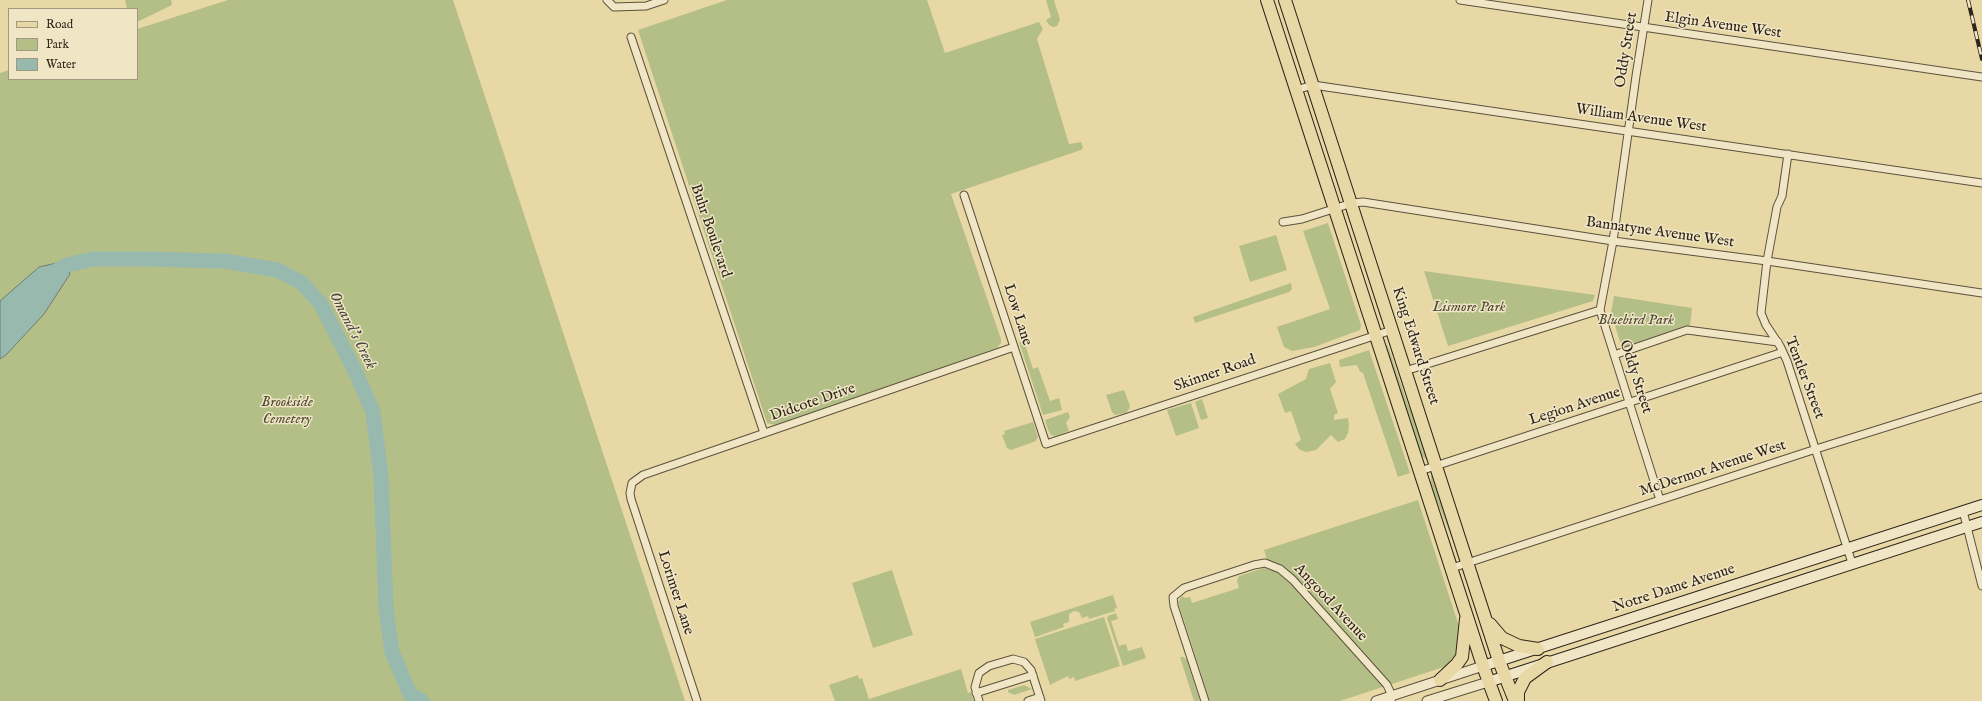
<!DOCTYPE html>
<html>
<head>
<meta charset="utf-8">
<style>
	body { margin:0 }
	#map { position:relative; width:1982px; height:701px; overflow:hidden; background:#e8d8a6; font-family:"IM FELL English",serif }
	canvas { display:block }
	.legend { position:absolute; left:8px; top:8px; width:130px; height:72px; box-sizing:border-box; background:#f0e6c5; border:1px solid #a29881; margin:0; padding:5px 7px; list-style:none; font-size:12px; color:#2e241a }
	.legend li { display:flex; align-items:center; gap:8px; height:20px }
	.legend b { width:20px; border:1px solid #a29881 }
</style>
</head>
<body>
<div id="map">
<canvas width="1982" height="701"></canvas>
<ul class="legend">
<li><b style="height:5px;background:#e8d8a6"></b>Road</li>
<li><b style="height:11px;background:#b4bf88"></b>Park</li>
<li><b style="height:11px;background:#98b9ae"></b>Water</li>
</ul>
</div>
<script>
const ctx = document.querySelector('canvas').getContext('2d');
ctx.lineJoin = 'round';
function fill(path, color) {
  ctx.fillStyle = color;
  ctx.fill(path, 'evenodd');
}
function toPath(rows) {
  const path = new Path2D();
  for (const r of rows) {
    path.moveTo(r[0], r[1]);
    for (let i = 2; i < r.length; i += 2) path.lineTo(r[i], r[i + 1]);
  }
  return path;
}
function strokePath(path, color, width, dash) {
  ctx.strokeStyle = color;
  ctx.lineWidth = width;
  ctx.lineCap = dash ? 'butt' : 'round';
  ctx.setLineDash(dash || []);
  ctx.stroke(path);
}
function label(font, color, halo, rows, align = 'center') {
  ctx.font = font + ' "IM FELL English",serif';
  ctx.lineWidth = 3;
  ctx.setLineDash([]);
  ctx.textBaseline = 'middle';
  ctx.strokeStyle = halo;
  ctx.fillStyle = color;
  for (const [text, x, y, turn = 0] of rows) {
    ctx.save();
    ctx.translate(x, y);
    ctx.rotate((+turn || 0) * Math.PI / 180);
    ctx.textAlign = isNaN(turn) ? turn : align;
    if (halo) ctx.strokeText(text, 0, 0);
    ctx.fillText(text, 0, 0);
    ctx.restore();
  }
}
const green = toPath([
	[125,0,171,0,172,5,137,22,137,9,127,9],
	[228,0,453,0,685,701,0,701,0,73,9,70,9,79,137,79,137,29],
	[727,0,927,0,945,53,1039,22,1043,29,1037,39,1069,144,1081,142,1083,148,1081,150,951,194,1001,339,1001,343,997,348,786,423,775,425,767,423,638,30],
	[1046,0,1054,0,1060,20,1057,26,1053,27,1049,25,1046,20,1051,17],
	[1328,223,1361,325,1360,330,1314,347,1292,351,1284,347,1277,327,1330,309,1303,231],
	[1276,235,1287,270,1250,282,1239,246],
	[1424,271,1595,295,1593,301,1448,346],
	[1291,283,1292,289,1289,292,1195,323,1193,317],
	[1614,296,1692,308,1690,326,1622,348,1611,313],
	[1024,341,1033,369,1038,367,1050,401,1059,398,1062,410,1043,415,1019,342],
	[1385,345,1387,345,1389,349,1407,402,1421,434,1430,463,1420,454],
	[1369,350,1410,473,1398,477,1363,373,1360,372,1357,365,1340,367,1339,360],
	[1330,363,1336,382,1330,389,1338,413,1334,415,1334,420,1348,418,1349,425,1348,433,1345,439,1338,442,1331,435,1316,450,1306,452,1300,450,1295,444,1301,440,1291,411,1285,413,1278,394,1306,379,1309,369],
	[1124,390,1130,406,1129,409,1126,413,1115,415,1112,412,1106,395],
	[1202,399,1208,418,1201,420,1195,402],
	[1191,403,1199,428,1176,436,1167,410],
	[1068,412,1070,417,1066,423,1069,431,1056,436,1051,435,1048,430,1045,420],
	[1033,422,1038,437,1036,441,1011,450,1007,448,1002,435,1005,434,1004,431],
	[1433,474,1459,556,1431,486,1431,476],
	[1418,500,1467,651,1462,661,1340,701,1210,701,1178,602,1182,596,1185,598,1190,597,1192,603,1239,588,1237,581,1239,576,1264,568,1270,570,1264,550],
	[892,570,913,635,873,648,852,583],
	[1113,595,1117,608,1114,609,1115,611,1089,619,1088,616,1082,618,1079,612,1074,611,1069,614,1069,622,1063,624,1064,627,1035,637,1030,622],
	[1116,613,1118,619,1111,621,1119,646,1126,644,1128,651,1142,647,1146,658,1123,666,1107,618,1108,616],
	[1104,617,1120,666,1075,681,1074,677,1069,679,1068,676,1050,685,1035,639],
	[1180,657,1183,657,1187,660,1200,701,1194,701],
	[961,669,968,693,971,692,974,701,835,701,829,685,858,675,859,679,862,678,869,699],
	[1024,685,1032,689,1014,695,1008,692,1008,690]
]);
const water = toPath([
	[61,262,67,265,70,274,44,314,6,355,0,359,0,301,39,267,61,262]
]);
const river = toPath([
	[51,276,54,272,67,265,93,259,145,259,225,261,277,270,302,283,321,304,356,373,373,412,381,476,386,607,392,652,410,694,422,701]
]);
const minor = toPath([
	[607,0,614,7,646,6,664,0],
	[1460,0,1982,77],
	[1648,0,1636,76,1613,241,1600,310,1660,500],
	[631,37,764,433],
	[1296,90,1313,85,1982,183],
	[1788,154,1782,196,1777,207,1767,261,1761,313,1766,325,1780,346,1787,361,1852,563],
	[964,195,1046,444,1392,330],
	[1283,222,1302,219,1352,203,1363,202,1613,241,1767,261,1982,293],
	[1614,355,1687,330,1778,342],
	[1405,371,1600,310],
	[1420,471,1783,352],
	[1963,511,1982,586],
	[1452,568,1816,449,1982,397],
	[976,693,1033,675],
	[697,701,631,499,630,493,632,483,643,475,1014,347],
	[979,701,975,687,979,673,989,666,1013,659,1024,662,1031,670,1041,701],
	[1028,701,1040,697],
	[1205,701,1174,606,1173,597,1184,588,1254,565,1265,563,1280,569,1293,580,1387,685,1392,696,1391,701]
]);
const tertiary = toPath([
	[1376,701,1483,666],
	[1427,701,1488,682]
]);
const secondary = toPath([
	[1483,666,1982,505],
	[1488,682,1982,522]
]);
const primary = toPath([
	[1267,0,1483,666,1496,701],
	[1285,0,1499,661,1515,701],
	[1490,624,1502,638,1519,646,1538,649],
	[1440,680,1457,664,1462,657,1466,619],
	[1518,701,1518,692,1525,678,1547,662]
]);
const rail = toPath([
	[1968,0,1982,59]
]);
const streetNames = [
	["Elgin Avenue West",1723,26,8],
	["Oddy Street",1627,50,-81],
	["William Avenue West",1641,119,8],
	["Buhr Boulevard",710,231,71],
	["Bannatyne Avenue West",1660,233,8],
	["Low Lane",1017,315,72],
	["King Edward Street",1415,346,72],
	["Skinner Road",1215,374,-19],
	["Oddy Street",1635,377,72],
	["Tentler Street",1804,378,69],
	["Didcote Drive",813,403,-19],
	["Legion Avenue",1575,407,-18],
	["McDermot Avenue West",1713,469,-18],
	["Notre Dame Avenue",1674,589,-18],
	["Lorimer Lane",675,593,72],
	["Angood Avenue",1330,603,47]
];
const parkNames = [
	["Lismore Park",1469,308],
	["Bluebird Park",1636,321],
	["Brookside",287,403],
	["Cemetery",287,420]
];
const waterNames = [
	["Omand's Creek",352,331,63]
];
fill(green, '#b4bf88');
fill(water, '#98b9ae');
strokePath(water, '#6e7d73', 1);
strokePath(river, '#98b9ae', 15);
strokePath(minor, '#5c513d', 9);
strokePath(tertiary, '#5c513d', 11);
strokePath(secondary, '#2e241a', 12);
strokePath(primary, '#2e241a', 14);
strokePath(minor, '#f0e6c5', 7);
strokePath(tertiary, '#f0e6c5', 9);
strokePath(secondary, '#f0e6c5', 10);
strokePath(primary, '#e8d8a6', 12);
strokePath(rail, '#2e241a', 4);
strokePath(rail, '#f0e6c5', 2.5, [8]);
label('15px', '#2e241a', '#f0e6c5', streetNames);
label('italic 15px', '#504b36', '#f0e6c5', parkNames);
label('italic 16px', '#48493f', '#f0e6c5', waterNames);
</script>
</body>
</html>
